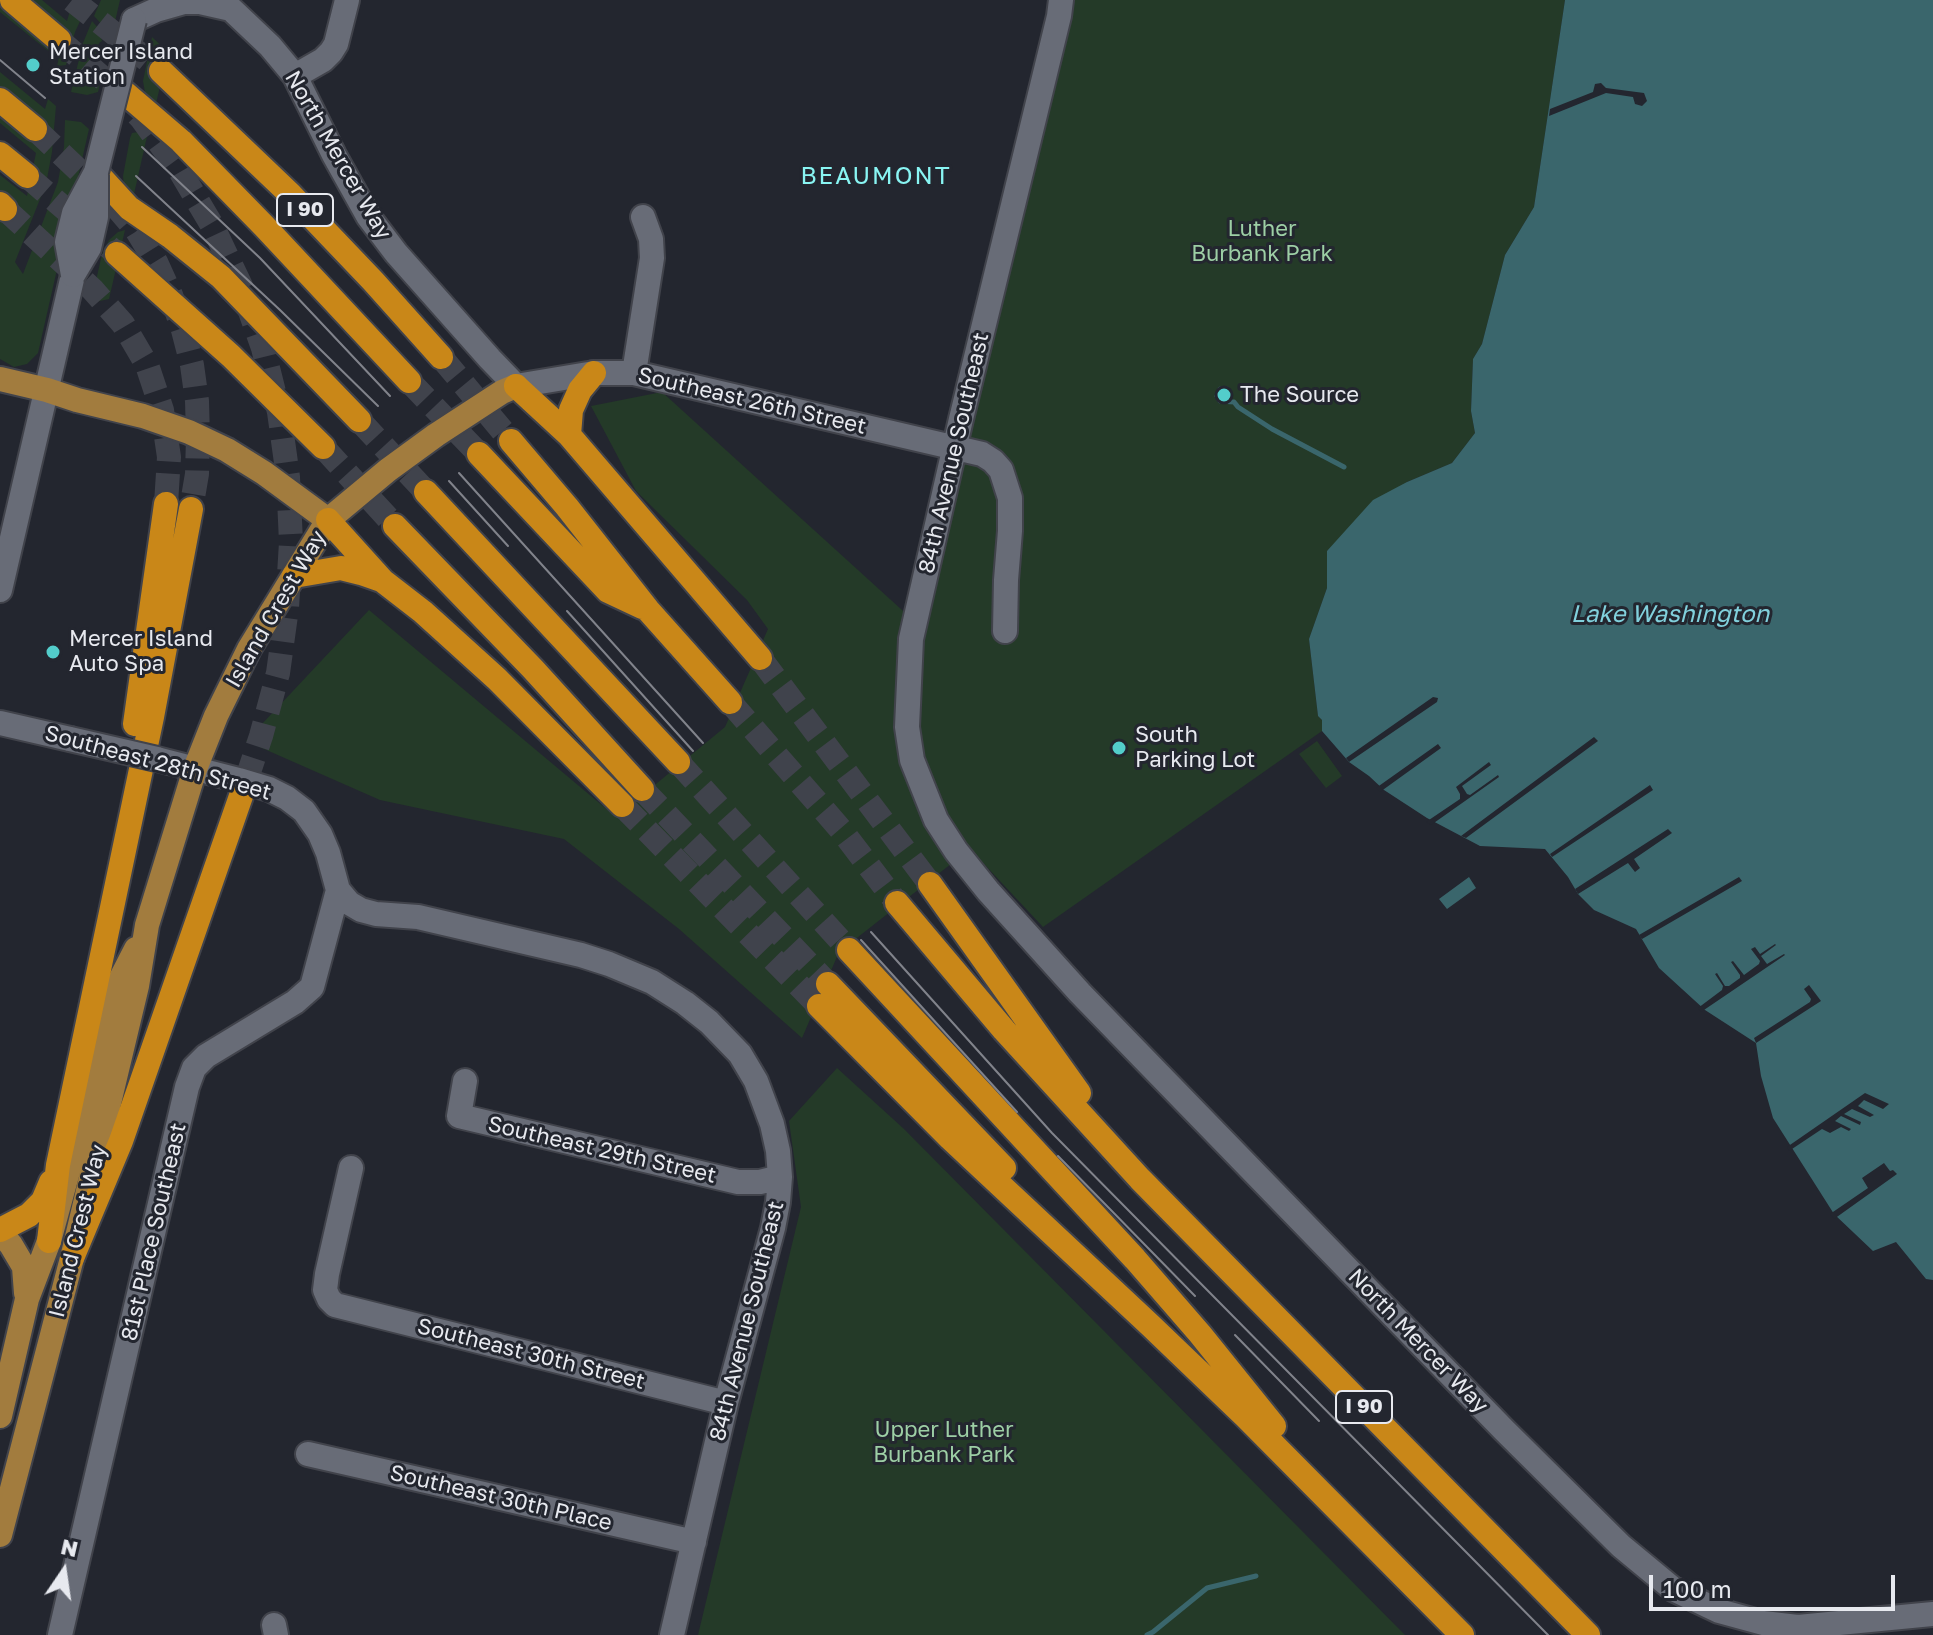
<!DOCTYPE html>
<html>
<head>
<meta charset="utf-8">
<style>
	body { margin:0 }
	#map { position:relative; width:1933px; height:1635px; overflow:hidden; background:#23262f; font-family:"Golos Text",sans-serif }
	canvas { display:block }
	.north { position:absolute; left:24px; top:1531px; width:80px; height:80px; -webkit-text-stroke:6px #23262f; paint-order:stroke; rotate:13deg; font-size:22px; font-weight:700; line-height:32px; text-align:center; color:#e7e9ef }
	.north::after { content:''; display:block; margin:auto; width:28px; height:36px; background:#e7e9ef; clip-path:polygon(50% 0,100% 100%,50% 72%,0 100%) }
	.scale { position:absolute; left:1649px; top:1575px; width:246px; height:36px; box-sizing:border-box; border:4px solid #e7e9ef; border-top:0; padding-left:10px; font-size:24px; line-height:28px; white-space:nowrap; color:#e7e9ef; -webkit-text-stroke:6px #23262f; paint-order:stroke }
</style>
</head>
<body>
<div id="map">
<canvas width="1933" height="1635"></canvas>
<div class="north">N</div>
<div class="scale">100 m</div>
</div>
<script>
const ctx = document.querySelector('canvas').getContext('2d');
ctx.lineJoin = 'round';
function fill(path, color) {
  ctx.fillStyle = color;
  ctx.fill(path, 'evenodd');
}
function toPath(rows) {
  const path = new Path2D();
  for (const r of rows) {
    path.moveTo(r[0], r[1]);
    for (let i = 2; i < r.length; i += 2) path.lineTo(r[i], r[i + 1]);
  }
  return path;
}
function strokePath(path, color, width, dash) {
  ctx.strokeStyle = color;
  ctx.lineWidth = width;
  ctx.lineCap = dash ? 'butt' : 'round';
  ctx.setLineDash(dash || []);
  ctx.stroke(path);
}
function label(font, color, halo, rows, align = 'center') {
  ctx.font = font + ' "Golos Text",sans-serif';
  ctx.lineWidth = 6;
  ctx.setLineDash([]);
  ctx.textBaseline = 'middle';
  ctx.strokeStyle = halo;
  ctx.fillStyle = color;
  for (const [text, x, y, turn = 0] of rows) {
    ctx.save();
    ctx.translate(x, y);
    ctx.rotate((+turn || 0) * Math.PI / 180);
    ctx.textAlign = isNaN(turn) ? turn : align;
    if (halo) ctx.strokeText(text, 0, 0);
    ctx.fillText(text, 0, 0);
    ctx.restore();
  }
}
const green = toPath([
	[26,0,42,0,67,21,73,0,90,0,75,32,66,65,57,66,59,57,57,58,0,12,0,4,59,55,65,34],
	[101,0,120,0,111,39,107,41,104,27,94,16],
	[1074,0,1565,0,1534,207,1505,255,1482,344,1473,359,1471,411,1475,433,1452,463,1407,482,1327,551,1327,588,1309,639,1318,716,1322,720,1322,731,1043,927,970,849,839,952,802,1038,679,929,564,839,380,800,246,741,369,610,616,817,725,727,768,629,747,600,636,491,591,406,662,392,924,630],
	[92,21,99,29,102,41,99,43,95,62,103,70,98,92,87,95,71,92,83,43],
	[152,37,168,52,155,108,146,98,143,81],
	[0,72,45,109,48,99,56,106,52,152,46,184,15,262,23,274,58,182,64,147,65,120,81,122,89,129,38,353,27,364,14,367,0,359,0,215,15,207,0,192,0,175,27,196,36,153,0,123,0,111,38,142,43,122,0,86],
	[144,131,148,132,132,203,124,187,123,176,130,138,132,133],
	[125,230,109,299,91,303,102,254,109,240,118,232],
	[1317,741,1342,776,1326,788,1299,754],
	[837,1068,904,1129,1405,1635,698,1635,801,1207,789,1121]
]);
const water = toPath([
	[1565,0,1933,0,1933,1280,1926,1279,1896,1242,1873,1251,1834,1214,1773,1118,1761,1076,1756,1043,1705,1010,1659,968,1636,929,1594,910,1578,894,1568,877,1545,849,1480,846,1427,818,1384,790,1369,776,1349,762,1322,731,1322,720,1318,716,1309,639,1327,588,1327,551,1373,500,1407,482,1452,463,1475,433,1471,411,1473,359,1482,344,1505,255,1534,207],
	[1469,877,1476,888,1447,909,1439,899]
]);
const pier = toPath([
	[1601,83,1606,88,1644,93,1647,101,1642,106,1635,104,1633,97,1606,93,1549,116,1550,109,1593,92,1595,84],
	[1433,697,1438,698,1437,702,1349,762,1346,758],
	[1594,737,1598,741,1466,838,1461,836],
	[1438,744,1441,748,1380,792,1376,788],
	[1489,762,1491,765,1462,786,1467,794,1470,795,1498,775,1499,777,1431,825,1426,822,1460,799,1460,794,1456,787],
	[1650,785,1653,790,1552,857,1550,854],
	[1668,829,1672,833,1634,859,1640,868,1635,872,1628,863,1578,894,1575,889],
	[1739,877,1742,881,1642,939,1639,935],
	[1775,944,1776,945,1761,956,1767,964,1784,954,1785,955,1701,1012,1698,1008,1722,990,1723,986,1715,974,1717,973,1725,986,1729,986,1740,978,1740,975,1731,962,1733,961,1744,975,1759,964,1760,961,1751,949,1755,947,1760,954],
	[1809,985,1821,1001,1756,1043,1754,1038,1810,1002,1811,999,1804,989],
	[1865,1093,1889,1104,1883,1109,1864,1100,1858,1106,1874,1115,1870,1117,1852,1109,1844,1114,1861,1122,1860,1125,1841,1116,1835,1121,1851,1129,1849,1131,1841,1127,1830,1133,1822,1129,1789,1151,1787,1147],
	[1884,1163,1890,1171,1893,1170,1897,1174,1834,1219,1830,1214,1868,1188,1862,1178]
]);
const stream = toPath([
	[1224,395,1228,396,1225,392,1220,393,1221,398,1227,400,1229,398,1229,392,1227,389,1220,389,1217,396,1220,401,1234,402,1238,407,1272,429,1344,467],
	[1147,1635,1153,1632,1207,1588,1256,1576]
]);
const highwayTunnel = toPath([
	[72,0,161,71],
	[59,40,105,80,141,118,180,171,213,227,241,286,263,348,279,412,288,477,291,542,287,608,278,673,261,736,241,796],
	[35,129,113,203,137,231,156,262,171,295,183,330,192,365,197,401,198,437,197,474,191,509],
	[27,176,117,254],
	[5,209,92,289,123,324,147,365,162,410,169,457,166,504],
	[441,357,511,441],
	[409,381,479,454],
	[359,420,426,492],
	[323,447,395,526],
	[760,658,930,884],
	[730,702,842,831,897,903],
	[678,762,849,950],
	[642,789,828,984],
	[622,805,819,1006]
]);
const minor = toPath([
	[218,0,231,9,270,46,295,76,334,155,368,216,396,253,490,359,516,386,594,373,634,373,982,454,993,461,1001,470,1010,498,1010,531,1006,580,1005,631],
	[1061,0,1059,16,961,419,911,639,907,727,912,760,936,820,956,851,988,891,1080,993,1504,1430,1621,1546,1673,1589,1719,1611,1763,1623,1798,1627,1933,1614],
	[134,20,156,10,184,2,200,2,231,9],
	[295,76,323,60,331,52,336,44,347,0],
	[634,373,652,258,651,239,643,217],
	[0,590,73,275],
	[0,723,70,739],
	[157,759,239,780,269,789,287,798,304,811,320,834,328,853,338,890,349,903,361,910,376,914,418,917,581,955,609,964,652,982,685,1003,709,1022,740,1054,756,1081,772,1124,778,1151,780,1177,778,1202,773,1228,726,1403,672,1635],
	[465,1081,459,1116,738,1182,760,1182,780,1177],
	[351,1168,327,1274,325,1290,329,1299,335,1305,726,1403],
	[308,1454,694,1542],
	[274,1625,276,1635],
	[60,1635,187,1087,194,1068,206,1056,295,1002,312,987,338,890]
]);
const major = toPath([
	[0,379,47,390,77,400,143,416,189,432,227,450,264,473,328,520],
	[0,1232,11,1245,24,1267,26,1293],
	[0,1416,27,1299,49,1241,120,980,136,949],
	[0,1535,72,1258,137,986,147,925,195,769,216,716,249,649,328,520,388,470,436,435,502,392,516,386]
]);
const highway = toPath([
	[12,0,59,40],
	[161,71,291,195,373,281,441,357],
	[118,87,181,141,264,226,409,381],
	[0,100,35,129],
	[0,154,27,176],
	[96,172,129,208,170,236,221,277,359,420],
	[0,204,5,209],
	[117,254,231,356,323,447],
	[516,386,569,435,760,658],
	[569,435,571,410,580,390,594,373],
	[511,441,567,507,648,610,730,702],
	[479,454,608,591,642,607],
	[426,492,678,762],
	[328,520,383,581,423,612,497,679,622,805],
	[395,526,533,669,642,789],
	[294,576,341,568,361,573,381,580],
	[135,724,166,504],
	[930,884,1079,1093],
	[897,903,1004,1030,1140,1179,1588,1635],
	[849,950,1135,1259,1200,1334,1274,1426],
	[828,984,1004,1168],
	[819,1006,950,1138,1150,1325,1245,1416,1462,1635],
	[0,1230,29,1215,43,1201,51,1182],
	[49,1241,58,1165,152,717,191,509],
	[72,1258,121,1141,241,796]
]);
const tram = toPath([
	[0,60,45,98],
	[142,147,260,258,390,396],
	[136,176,280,310,378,406],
	[459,473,703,743],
	[449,481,508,546],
	[567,611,693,751],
	[871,932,1052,1133,1548,1635],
	[861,940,1017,1112],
	[1058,1156,1195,1296],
	[1235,1335,1319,1421]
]);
const minorBridge = toPath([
	[73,275,67,242,74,213,96,172,134,20],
	[73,275,89,248,96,217,96,175],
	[70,739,157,759]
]);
const markers = [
	[33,65,8,"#53cdcb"],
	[1224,395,8,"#53cdcb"],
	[53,652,8,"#53cdcb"],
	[1119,748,8,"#53cdcb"]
];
const shields = [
	[305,210,56],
	[1364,1407,56]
];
const shieldNames = [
	["I 90",305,210],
	["I 90",1364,1407]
];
const poiNames = [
	["Mercer Island",49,52],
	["Station",49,77],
	["The Source",1240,395],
	["Mercer Island",69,639],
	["Auto Spa",69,664],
	["South",1135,735],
	["Parking Lot",1135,760]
];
const streetNames = [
	["North Mercer Way",338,155,60],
	["Southeast 26th Street",752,401,13],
	["84th Avenue Southeast",954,453,-77],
	["Island Crest Way",276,609,-60],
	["Southeast 28th Street",158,763,15],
	["Southeast 29th Street",602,1150,13],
	["Island Crest Way",78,1231,-76],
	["81st Place Southeast",154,1232,-77],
	["84th Avenue Southeast",747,1321,-76],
	["North Mercer Way",1418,1341,46],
	["Southeast 30th Street",531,1354,14],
	["Southeast 30th Place",501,1498,13]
];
const parkNames = [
	["Luther",1262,229],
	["Burbank Park",1262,254],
	["Upper Luther",944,1430],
	["Burbank Park",944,1455]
];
const neighbourhoodNames = [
	["BEAUMONT",876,176]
];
const waterNames = [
	["Lake Washington",1670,614]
];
fill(green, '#243a28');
fill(water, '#3a666c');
fill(pier, '#23262f');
strokePath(stream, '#3a666c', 5);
strokePath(highwayTunnel, '#40434c', 24, [24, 12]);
strokePath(minor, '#41434b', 28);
strokePath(major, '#41434b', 28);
strokePath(highway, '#41434b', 28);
strokePath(minor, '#686c77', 24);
strokePath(major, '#a27c3e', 24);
strokePath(highway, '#c98718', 24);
strokePath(tram, '#81838b', 2);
strokePath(minorBridge, '#41434b', 28, []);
strokePath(minorBridge, '#686c77', 24);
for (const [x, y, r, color] of markers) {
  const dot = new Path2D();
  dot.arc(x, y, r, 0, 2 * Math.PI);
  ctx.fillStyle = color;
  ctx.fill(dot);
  strokePath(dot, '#23262f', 3);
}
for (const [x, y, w] of shields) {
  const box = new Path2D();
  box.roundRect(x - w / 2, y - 16, w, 32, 6);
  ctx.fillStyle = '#23262f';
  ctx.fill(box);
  strokePath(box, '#e7e9ef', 2);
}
label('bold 20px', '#e7e9ef', null, shieldNames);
label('22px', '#e7e9ef', '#23262f', poiNames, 'left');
label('22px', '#e7e9ef', '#23262f', streetNames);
label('22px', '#9dcfa5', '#23262f', parkNames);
ctx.letterSpacing = '2px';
label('24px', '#89f5f3', '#23262f', neighbourhoodNames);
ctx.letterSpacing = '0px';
label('italic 24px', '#81d0dc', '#23262f', waterNames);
</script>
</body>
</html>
